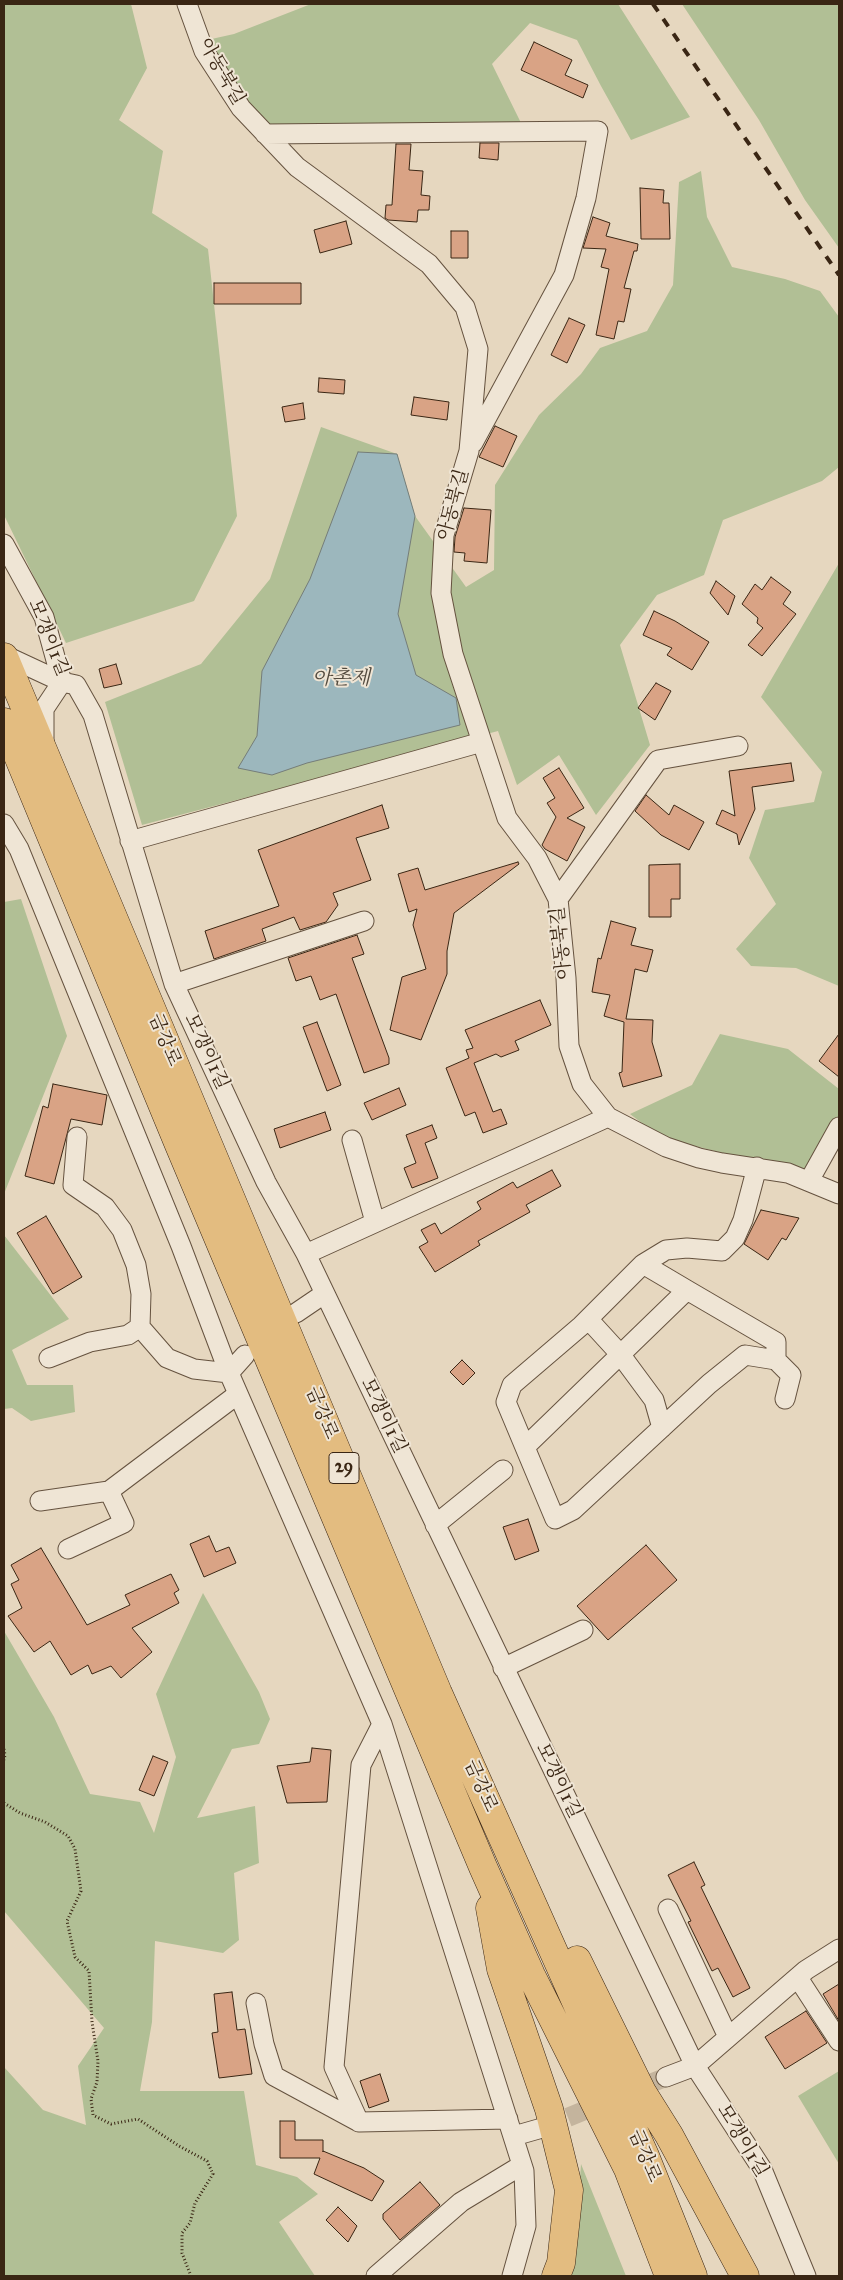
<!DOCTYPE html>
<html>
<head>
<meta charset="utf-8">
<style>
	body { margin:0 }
	#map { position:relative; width:843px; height:2280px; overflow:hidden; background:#e6d7bf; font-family:"IM FELL Great Primer",serif }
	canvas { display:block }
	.frame { position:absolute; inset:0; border:5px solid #3a2614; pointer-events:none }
</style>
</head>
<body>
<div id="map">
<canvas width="843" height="2280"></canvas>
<div class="frame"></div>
</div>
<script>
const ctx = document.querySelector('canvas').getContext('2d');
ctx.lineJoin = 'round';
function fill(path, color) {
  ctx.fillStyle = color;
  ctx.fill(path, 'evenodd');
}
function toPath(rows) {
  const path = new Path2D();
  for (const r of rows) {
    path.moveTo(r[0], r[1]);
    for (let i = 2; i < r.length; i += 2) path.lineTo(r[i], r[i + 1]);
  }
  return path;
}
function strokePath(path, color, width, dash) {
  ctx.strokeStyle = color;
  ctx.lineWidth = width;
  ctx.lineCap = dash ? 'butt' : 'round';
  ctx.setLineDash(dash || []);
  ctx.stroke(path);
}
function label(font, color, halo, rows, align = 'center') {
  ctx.font = font + ' "IM FELL Great Primer","Noto Serif KR",serif';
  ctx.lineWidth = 4;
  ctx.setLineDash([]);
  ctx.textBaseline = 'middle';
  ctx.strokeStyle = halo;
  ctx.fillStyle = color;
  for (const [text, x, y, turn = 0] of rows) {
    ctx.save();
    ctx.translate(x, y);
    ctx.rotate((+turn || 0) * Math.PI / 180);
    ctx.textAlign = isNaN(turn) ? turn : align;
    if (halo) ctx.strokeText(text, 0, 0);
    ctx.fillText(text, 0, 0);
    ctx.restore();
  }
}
const green = toPath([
	[4,4,131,4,147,68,119,120,163,151,152,213,208,249,237,516,194,601,66,643,4,515],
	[311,4,618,4,690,117,631,140,601,86,577,40,530,23,492,64,522,125,255,124,207,40,234,34],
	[682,4,839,4,839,248,805,200,759,120],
	[701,171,707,217,732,267,785,279,820,291,839,317,839,467,822,481,723,520,704,575,657,595,620,645,650,745,596,815,559,755,517,785,498,731,142,825,105,702,201,664,270,579,321,427,397,454,415,516,466,587,494,570,495,485,539,415,581,374,600,348,647,331,673,285,679,182],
	[839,563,839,986,796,968,751,966,736,949,776,904,749,858,765,810,814,802,822,772,761,697],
	[21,899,67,1036,4,1194,4,902],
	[720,1034,788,1049,839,1089,839,1148,821,1172,738,1157,660,1137,630,1114,692,1085],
	[4,1235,69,1319,12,1350,27,1385,73,1385,75,1412,31,1421,12,1408,4,1409],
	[203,1593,259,1692,270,1719,259,1744,232,1749,197,1818,255,1806,259,1863,234,1873,239,1940,223,1953,155,1941,152,2022,140,2091,244,2091,256,2165,297,2177,318,2194,279,2222,315,2276,4,2276,4,2067,43,2110,86,2125,78,2066,104,2028,4,1911,4,1631,54,1717,90,1794,140,1802,154,1833,176,1757,156,1694],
	[839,2071,839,2164,798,2096],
	[581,2164,626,2276,564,2276,577,2222]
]);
const water = toPath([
	[358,452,397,454,415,516,398,614,416,675,456,698,460,725,307,763,272,775,238,768,257,736,262,671,310,579,358,452]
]);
const building = toPath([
	[534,42,572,60,565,75,588,85,583,98,521,70,534,42],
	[480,143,499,143,498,160,479,158,480,143],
	[396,144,411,144,409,170,423,171,421,195,430,196,429,210,418,210,417,222,388,220,385,218,386,205,392,205,396,144],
	[640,188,664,190,663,203,669,203,670,239,641,239,640,188],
	[593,217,610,223,606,236,638,244,637,251,634,251,624,288,631,289,624,322,618,321,614,339,596,335,609,269,601,267,606,249,583,248,593,217],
	[346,221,352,244,320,253,314,230,346,221],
	[451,231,468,231,468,258,451,258,451,231],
	[214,283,301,283,301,304,214,304,214,283],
	[569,318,585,325,567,363,551,355,569,318],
	[319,378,345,380,344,394,318,392,319,378],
	[414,397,449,402,447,420,411,415,414,397],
	[303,403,305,419,285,422,282,407,303,403],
	[495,426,517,436,503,467,479,457,495,426],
	[464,508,491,510,487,563,464,561,465,553,454,552,455,537,464,508],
	[771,577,791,592,783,604,796,614,762,656,748,645,763,628,757,623,758,618,742,604,755,584,762,590,771,577],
	[716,581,735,596,728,615,710,593,716,581],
	[654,611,675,621,709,642,692,670,667,655,672,648,643,635,654,611],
	[116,664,122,684,104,688,99,669,116,664],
	[656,683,671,691,655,720,638,708,656,683],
	[791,763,794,781,752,787,755,809,739,845,737,834,716,824,722,810,735,816,729,771,791,763],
	[559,768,584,808,567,818,585,827,567,861,545,849,542,845,556,817,547,803,555,798,543,778,559,768],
	[646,795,669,815,674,805,704,822,689,850,661,835,635,811,646,795],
	[382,805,389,828,356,838,371,880,333,893,338,905,326,922,300,930,294,917,262,929,266,941,214,959,205,931,279,906,258,850,382,805],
	[518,862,519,864,454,913,447,951,447,974,421,1040,390,1030,402,977,426,969,413,925,417,909,409,912,398,874,418,868,425,890,518,862],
	[680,864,680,899,671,899,671,917,649,917,649,865,680,864],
	[611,921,636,928,631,945,653,950,647,972,635,969,626,1019,653,1020,652,1042,662,1076,623,1087,619,1073,622,1072,624,1022,604,1016,610,995,592,992,598,958,601,959,611,921],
	[357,935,364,954,352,958,389,1058,389,1064,364,1073,336,994,320,1000,311,976,296,981,288,958,357,935],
	[540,1000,551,1025,515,1041,519,1050,501,1057,496,1054,474,1063,493,1112,501,1109,507,1124,483,1133,475,1112,465,1116,446,1068,469,1058,466,1050,473,1048,465,1030,540,1000],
	[317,1022,341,1085,327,1091,303,1027,317,1022],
	[839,1034,839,1077,819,1061,839,1034],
	[53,1084,107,1095,102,1125,71,1119,54,1184,25,1176,43,1106,48,1108,53,1084],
	[399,1088,406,1105,372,1120,364,1103,399,1088],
	[325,1112,331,1130,280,1148,274,1129,325,1112],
	[432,1125,437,1138,425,1143,438,1178,412,1188,404,1168,416,1163,406,1135,432,1125],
	[552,1170,561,1186,526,1205,530,1212,478,1241,480,1245,435,1272,419,1247,428,1242,421,1230,435,1223,441,1234,481,1209,477,1202,513,1182,517,1188,552,1170],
	[761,1210,799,1218,786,1240,782,1238,768,1260,744,1244,761,1210],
	[46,1216,82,1277,53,1294,17,1233,46,1216],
	[462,1360,475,1373,463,1385,450,1372,462,1360],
	[528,1519,539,1551,515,1560,503,1527,528,1519],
	[209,1536,216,1552,229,1547,236,1563,204,1577,190,1544,209,1536],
	[646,1545,677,1580,608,1640,577,1606,646,1545],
	[41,1548,87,1625,130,1605,125,1595,171,1574,179,1590,174,1593,179,1603,132,1628,152,1652,121,1678,111,1666,92,1674,88,1665,71,1675,50,1641,34,1652,8,1616,22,1608,11,1584,19,1580,11,1565,41,1548],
	[312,1748,331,1750,327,1802,287,1803,277,1766,310,1762,312,1748],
	[153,1756,168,1762,154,1796,139,1790,153,1756],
	[694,1862,705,1885,701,1887,750,1988,733,1997,718,1968,712,1971,688,1922,691,1921,668,1875,694,1862],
	[839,1984,839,2021,823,1994,839,1984],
	[232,1992,237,2030,245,2029,252,2074,219,2078,212,2033,218,2032,214,1994,232,1992],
	[806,2011,827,2043,785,2069,765,2037,806,2011],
	[380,2074,389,2101,369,2108,360,2081,380,2074],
	[280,2121,295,2121,295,2140,323,2140,323,2152,323,2151,364,2168,384,2181,372,2201,314,2174,320,2158,280,2158,280,2121],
	[420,2182,440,2205,400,2240,383,2219,383,2214,420,2182],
	[338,2207,357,2226,348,2242,326,2220,338,2207]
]);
const minorTunnel = toPath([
	[542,2128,666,2077]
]);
const path = toPath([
	[4,1749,5,1755,4,1760],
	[4,1803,20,1813,45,1822,68,1836,75,1849,81,1891,67,1921,75,1957,89,1971,92,2022,98,2061,97,2082,91,2099,93,2115,111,2124,138,2119,179,2146,207,2161,213,2174,195,2203,190,2223,182,2233,182,2253,191,2276]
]);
const minor = toPath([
	[187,4,204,51,241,108,297,167,429,264,465,307,478,349,469,451,444,535,441,593,453,654,507,818,537,858,558,899,566,978,569,1046,582,1084,608,1117,666,1147,699,1158,722,1163,788,1173,839,1194],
	[265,134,598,131,586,198,564,275,473,443],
	[4,544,44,617,62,682],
	[4,655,62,682,76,685,93,715,174,984,266,1182,306,1254,695,2066,762,2169,806,2276],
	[44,743,44,709,62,682],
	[4,824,19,849,181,1246,229,1373,382,1724,524,2171,526,2226,512,2276],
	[130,841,482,742],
	[558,899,658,760,738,746],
	[174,984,364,921],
	[77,1137,73,1185,105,1207,122,1230,136,1265,141,1294,140,1327,167,1358,194,1369,229,1373,245,1355],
	[352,1140,375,1222],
	[809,1181,839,1127],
	[306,1254,608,1117],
	[643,1264,666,1250,687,1248,722,1251,735,1238,743,1220,757,1167],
	[687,1290,643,1264,581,1326,512,1385,506,1402,555,1519,573,1510,709,1384,745,1355,776,1360,791,1375,785,1399],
	[296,1313,324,1294],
	[588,1319,620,1354,654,1400,662,1428],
	[49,1358,90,1342,128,1335,140,1327],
	[525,1447,687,1290,776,1342,776,1360],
	[40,1501,109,1491,238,1394],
	[435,1525,503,1470],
	[68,1549,124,1523,109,1491],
	[503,1668,583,1630],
	[382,1724,361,1765,334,2067,359,2122,508,2119],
	[668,1909,728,2037],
	[798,1978,839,2041],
	[256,2003,264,2044,274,2076,359,2122],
	[666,2077,695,2066,806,1970,839,1949],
	[514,2136,542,2128],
	[376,2276,461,2202,522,2165]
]);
const highway = toPath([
	[4,657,438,1693,645,2156,693,2276],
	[4,722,179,1145,483,1867,531,1975,628,2169,669,2276],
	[490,1908,501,1969,549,2109,569,2190,561,2263,556,2276],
	[577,1960,642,2092,669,2135,745,2276]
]);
const rail = toPath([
	[653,4,839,275]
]);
const shields = [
	[344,1468,30]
];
const shieldNames = [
	["29",344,1468]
];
const streetNames = [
	["아동북길",221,72,60],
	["아동북길",454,505,-75],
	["모갱이1길",48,638,68],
	["아동북길",562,943,-96],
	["금강로",164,1040,67],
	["모갱이1길",206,1052,65],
	["금강로",321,1413,67],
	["모갱이1길",383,1416,64],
	["모갱이1길",558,1781,64],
	["금강로",480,1786,66],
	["모갱이1길",742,2141,59],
	["금강로",644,2156,67]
];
const waterNames = [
	["아촌제",341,679]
];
fill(green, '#b1bf95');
fill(water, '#9cb7bd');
strokePath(water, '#757d79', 1);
fill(building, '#d9a385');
strokePath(building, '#3a2614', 1);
strokePath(minorTunnel, '#c4b49d', 19, [19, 9]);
strokePath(minor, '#65523f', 21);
strokePath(highway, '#3a2614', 29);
strokePath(path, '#3a2614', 3, [1, 2.5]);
strokePath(minor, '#efe5d5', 19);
strokePath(highway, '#e3bc80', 28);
strokePath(rail, '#3a2614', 4, [9, 9]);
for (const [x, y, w] of shields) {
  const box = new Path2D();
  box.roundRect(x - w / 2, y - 15.5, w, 31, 4);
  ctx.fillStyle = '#efe5d5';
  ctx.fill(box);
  strokePath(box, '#3a2614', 1);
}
label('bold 18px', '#3a2614', null, shieldNames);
label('19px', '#3a2614', '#efe5d5', streetNames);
label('italic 20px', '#524a3e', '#efe5d5', waterNames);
</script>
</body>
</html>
